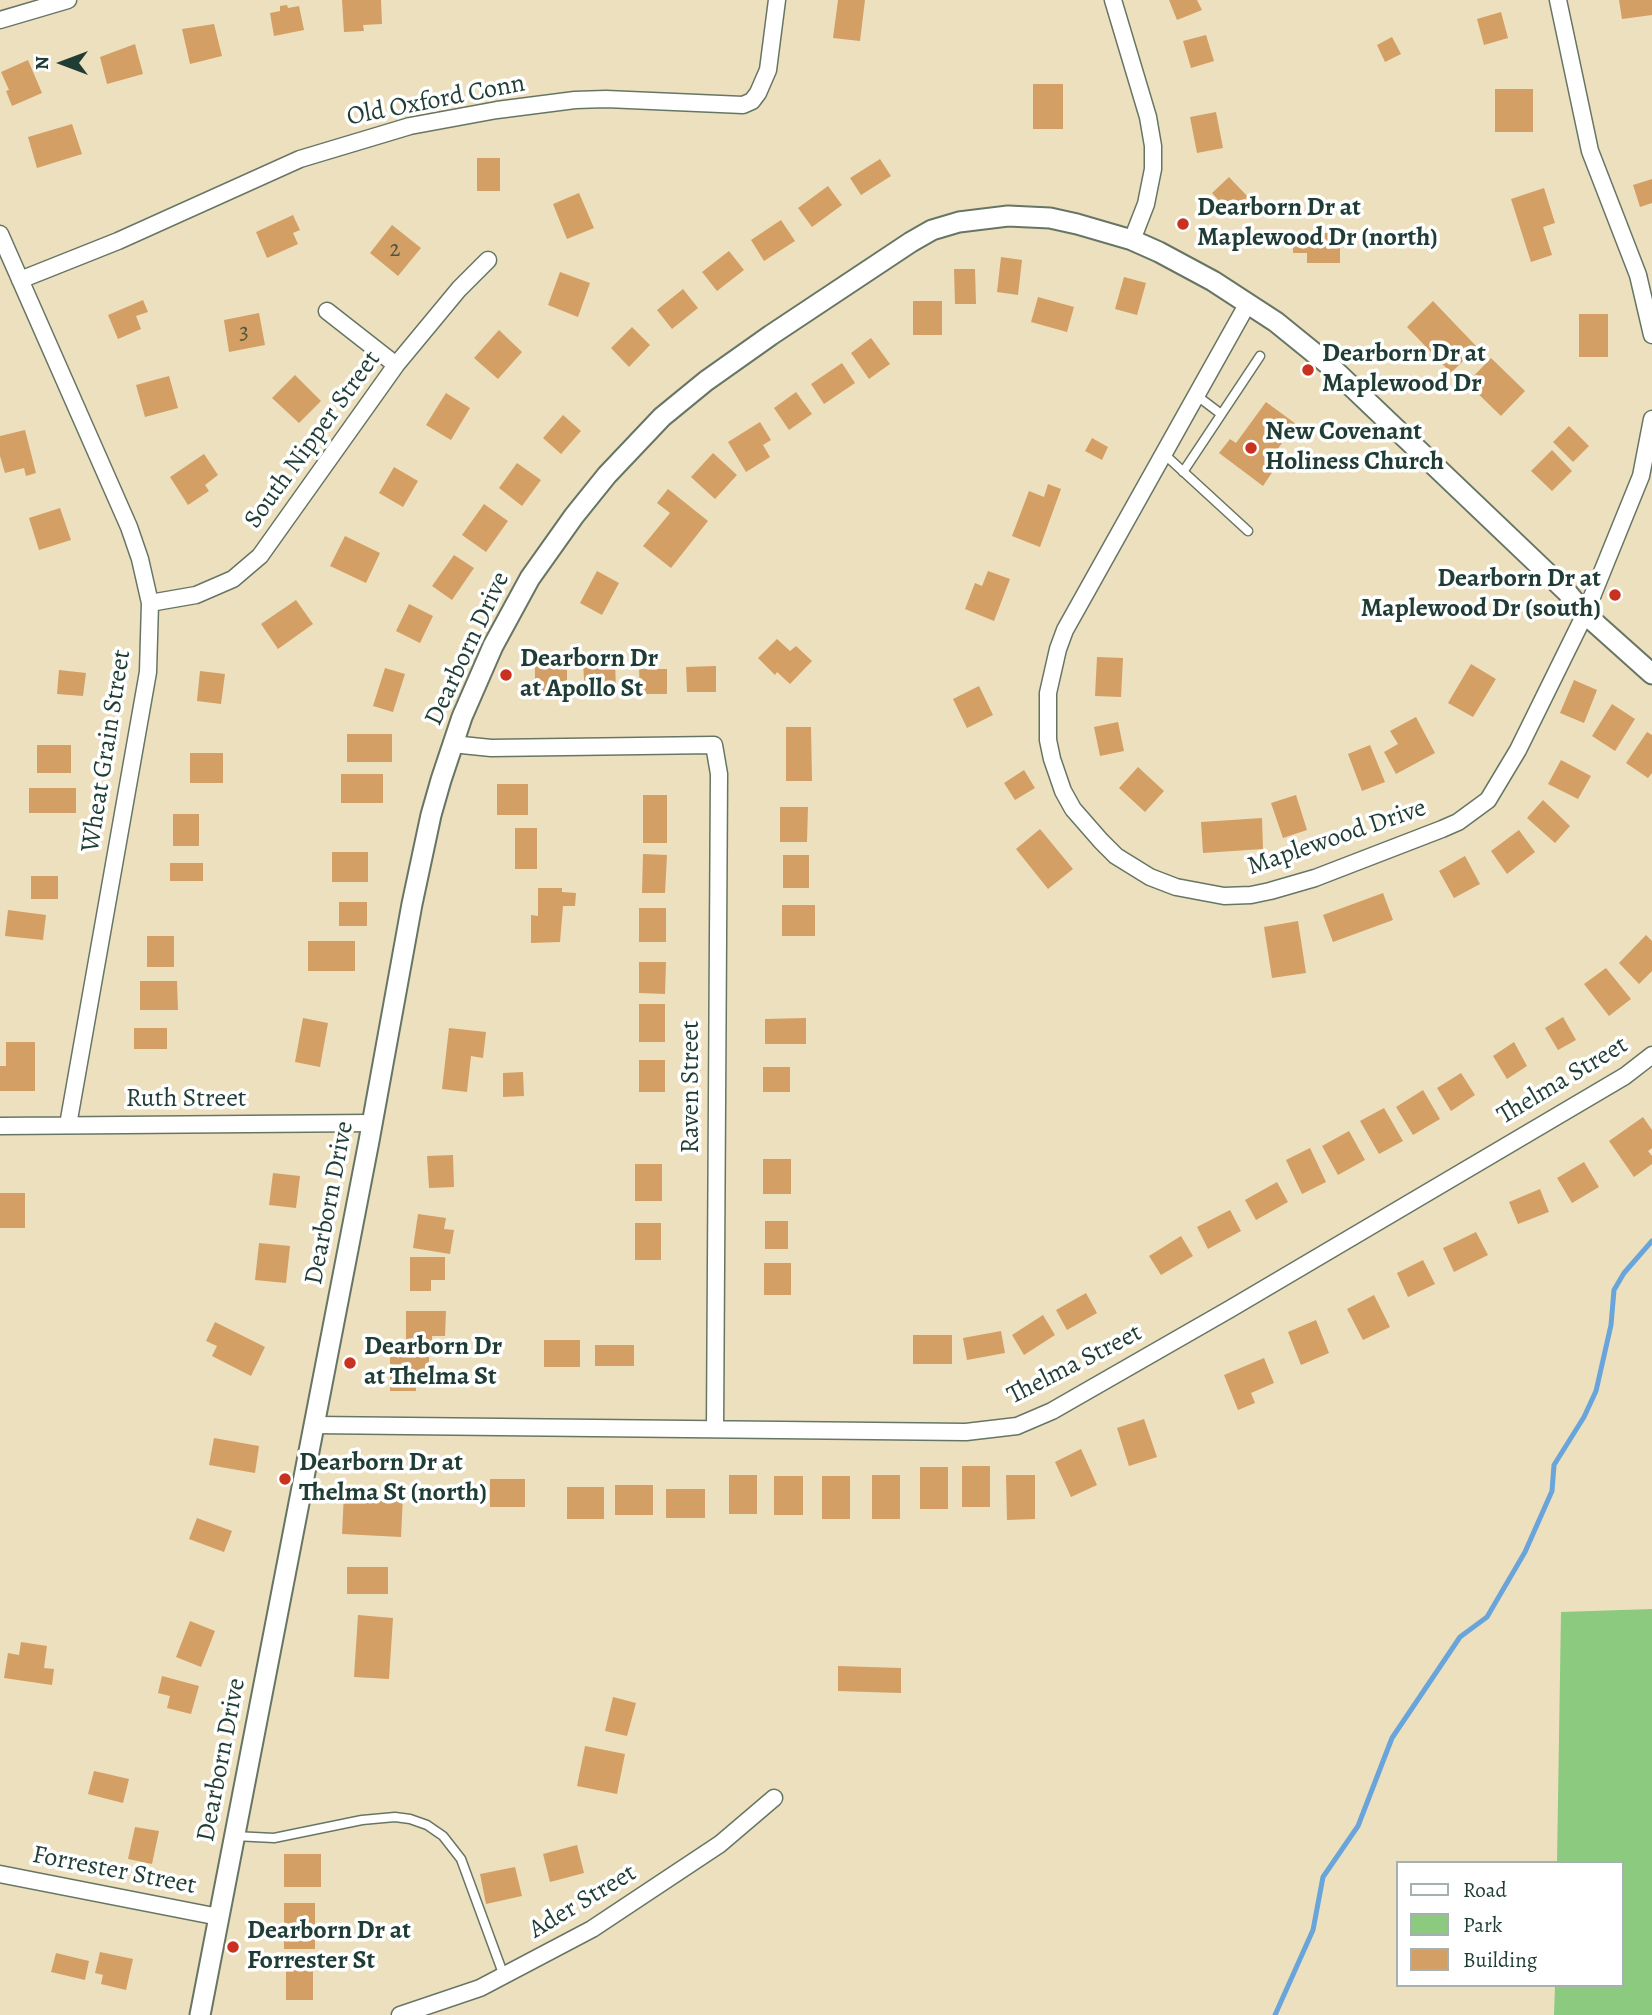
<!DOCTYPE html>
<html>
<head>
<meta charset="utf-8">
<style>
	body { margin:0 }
	#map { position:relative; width:1652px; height:2015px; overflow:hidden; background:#ede0be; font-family:Alegreya,serif }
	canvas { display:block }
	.legend { position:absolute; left:1396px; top:1861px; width:228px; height:126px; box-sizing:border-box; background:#fff; border:2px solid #a5b1ae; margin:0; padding:9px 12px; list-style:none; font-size:21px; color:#1f3d34 }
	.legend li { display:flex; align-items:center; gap:14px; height:35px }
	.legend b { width:35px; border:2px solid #a5b1ae }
	.north { position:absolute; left:28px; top:28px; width:70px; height:70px; -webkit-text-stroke:5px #fff; paint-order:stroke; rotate:270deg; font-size:19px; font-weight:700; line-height:28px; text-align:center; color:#1f3d34 }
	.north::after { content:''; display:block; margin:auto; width:24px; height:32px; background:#1f3d34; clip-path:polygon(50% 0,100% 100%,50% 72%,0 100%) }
</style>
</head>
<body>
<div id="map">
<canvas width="1652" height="2015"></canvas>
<ul class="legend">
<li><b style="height:9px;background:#fff"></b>Road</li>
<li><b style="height:19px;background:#8cca80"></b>Park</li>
<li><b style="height:19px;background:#d39f65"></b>Building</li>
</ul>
<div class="north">N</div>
</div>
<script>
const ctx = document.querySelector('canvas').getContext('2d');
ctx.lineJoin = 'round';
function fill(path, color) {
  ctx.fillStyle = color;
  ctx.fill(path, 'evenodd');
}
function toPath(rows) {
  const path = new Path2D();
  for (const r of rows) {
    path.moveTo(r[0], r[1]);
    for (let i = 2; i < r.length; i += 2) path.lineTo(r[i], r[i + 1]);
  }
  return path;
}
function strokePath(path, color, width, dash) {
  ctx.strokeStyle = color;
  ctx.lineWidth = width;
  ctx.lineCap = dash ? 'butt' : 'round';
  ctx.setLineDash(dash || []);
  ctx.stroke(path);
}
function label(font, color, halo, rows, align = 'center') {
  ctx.font = font + ' Alegreya,serif';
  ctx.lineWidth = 7;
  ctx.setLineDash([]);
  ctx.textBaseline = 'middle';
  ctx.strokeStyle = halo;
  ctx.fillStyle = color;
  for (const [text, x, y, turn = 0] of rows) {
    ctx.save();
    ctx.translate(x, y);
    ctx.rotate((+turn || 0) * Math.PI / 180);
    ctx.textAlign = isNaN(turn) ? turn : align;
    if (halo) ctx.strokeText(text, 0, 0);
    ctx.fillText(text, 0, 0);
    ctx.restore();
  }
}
const green = toPath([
	[1652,1609,1652,2015,1554,2015,1555,1985,1622,1985,1622,1863,1557,1863,1561,1612]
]);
const stream = toPath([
	[1275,2015,1313,1930,1323,1877,1358,1826,1392,1738,1460,1637,1487,1617,1525,1552,1552,1491,1554,1465,1584,1417,1596,1391,1611,1325,1614,1290,1624,1273,1652,1241]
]);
const building = toPath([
	[342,0,381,0,382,24,363,25,364,31,344,32],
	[838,0,865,0,860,41,833,38],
	[1169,0,1197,0,1202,10,1177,20],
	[1619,0,1652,0,1652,15,1622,19],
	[287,5,288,8,299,6,304,30,274,36,270,13,280,11,280,6],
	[1501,12,1508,38,1484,45,1477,19],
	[214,24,222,56,190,64,182,29],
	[1206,35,1214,61,1191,68,1183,41],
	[1392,37,1401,54,1385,62,1377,45],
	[135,44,143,74,107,84,100,57],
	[28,60,42,93,12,106,6,91,9,90,1,72],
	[1033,84,1063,84,1063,129,1033,129],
	[1495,89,1533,89,1533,132,1495,132],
	[1216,112,1223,148,1197,153,1190,117],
	[72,124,82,154,37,168,28,137],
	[477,158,500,158,500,191,477,191],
	[880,159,891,176,861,195,850,178],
	[1229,177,1250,199,1233,216,1212,193],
	[1652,179,1652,203,1640,207,1633,185],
	[828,186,842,205,812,227,798,208],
	[1544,188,1555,223,1543,227,1552,255,1531,262,1511,199],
	[579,193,594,228,567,239,553,204],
	[293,215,300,230,293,233,298,244,267,258,256,232],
	[781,220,795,241,764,261,751,240],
	[392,225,421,248,398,276,370,253],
	[1293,233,1340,233,1340,263,1307,263,1307,253,1293,253],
	[729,251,744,270,717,291,702,272],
	[1001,257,1022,260,1018,295,997,292],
	[954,269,975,269,976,304,955,304],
	[560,272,590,283,578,317,548,305],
	[1124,277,1146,283,1137,315,1115,309],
	[683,289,698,308,672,329,657,310],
	[1038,297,1074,307,1067,332,1031,322],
	[143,300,148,312,136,316,141,329,118,339,108,315],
	[913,301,942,301,942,335,913,335],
	[1433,301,1477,347,1451,373,1407,327],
	[259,313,265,345,229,352,224,320],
	[1579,314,1608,314,1608,357,1579,357],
	[632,327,650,345,629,367,611,348],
	[499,330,522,352,498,379,474,358],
	[871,338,890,364,869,379,851,353],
	[1491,358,1525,391,1501,416,1467,383],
	[842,363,855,383,824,404,811,384],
	[295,375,321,401,299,423,272,398],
	[169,376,178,408,145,417,136,385],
	[796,392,812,414,789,430,774,408],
	[446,393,470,408,451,440,426,425],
	[1266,402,1296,424,1266,465,1273,471,1263,486,1219,453,1230,439,1236,443],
	[563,415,581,431,561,454,543,438],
	[760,422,771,440,763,445,770,457,746,472,728,442],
	[1569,426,1589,446,1573,462,1553,442],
	[25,430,36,473,26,476,24,468,5,473,0,456,0,436],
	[1092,438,1108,447,1102,460,1085,451],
	[1552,450,1572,471,1552,491,1531,471],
	[713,453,737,475,715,499,691,477],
	[204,454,218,475,205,485,209,491,188,505,170,477],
	[517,463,541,480,522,506,499,488],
	[394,467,418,481,403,507,379,493],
	[1048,484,1061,489,1040,547,1012,536,1029,491,1044,497],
	[668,489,708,521,671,568,643,546,670,513,657,503],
	[484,504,508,521,486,552,462,535],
	[60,508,71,540,39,550,29,518],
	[345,536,380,553,366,583,330,566],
	[454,555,474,568,452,600,432,586],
	[597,571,619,583,602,615,580,603],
	[988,571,1010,579,994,621,965,609,975,583,982,586],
	[296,600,313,624,278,649,261,624],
	[409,604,433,616,420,643,396,631],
	[777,639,790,651,796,646,812,661,790,684,777,672,775,675,758,658],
	[1097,657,1123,658,1121,697,1095,696],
	[615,660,616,692,585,696,583,662],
	[535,663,567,663,567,694,535,695],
	[1471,664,1496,679,1473,717,1448,703],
	[716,666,716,692,687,692,686,667],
	[385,668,405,674,393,712,373,706],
	[639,669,667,669,667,694,640,694],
	[59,670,86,673,83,696,57,694],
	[200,671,225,674,221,704,197,701],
	[1574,680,1597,690,1584,723,1560,713],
	[979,686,993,715,967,728,953,699],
	[1612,704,1635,719,1615,751,1592,736],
	[1416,717,1435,753,1396,774,1384,752,1398,744,1390,731],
	[1118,722,1124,751,1100,756,1094,727],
	[786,727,811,727,812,781,786,781],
	[1647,732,1652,735,1652,773,1648,778,1626,763],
	[347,734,392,734,392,762,347,762],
	[37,745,71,745,71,773,37,773],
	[1370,745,1385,782,1362,791,1348,754],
	[190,753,223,753,223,783,190,783],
	[1561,760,1591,776,1578,799,1548,784],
	[1138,767,1164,791,1145,812,1119,788],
	[1024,770,1035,788,1015,800,1004,783],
	[341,774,383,774,383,803,341,803],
	[497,784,528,784,528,815,497,815],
	[29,788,76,788,76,813,29,813],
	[643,795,667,795,667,843,643,843],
	[1296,795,1307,830,1283,838,1271,803],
	[1543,800,1570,826,1555,843,1527,818],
	[780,807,808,807,807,842,780,842],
	[173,814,199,814,199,846,173,846],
	[1262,818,1263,849,1203,853,1201,822],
	[515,828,537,828,537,869,515,869],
	[1040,829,1073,869,1048,889,1016,849],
	[1519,830,1535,852,1507,874,1491,851],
	[332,852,368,852,368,882,332,882],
	[643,854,667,855,665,893,642,893],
	[783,855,809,855,809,888,783,888],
	[1465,856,1480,884,1454,898,1439,871],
	[170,863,203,863,203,881,170,881],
	[31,876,58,876,58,899,31,899],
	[538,888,562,888,562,892,576,893,575,906,563,906,560,942,531,943,531,915,538,916],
	[1383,893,1393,920,1333,942,1323,915],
	[339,902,367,902,367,926,339,926],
	[782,905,815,905,815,936,782,936],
	[639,908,666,908,666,942,639,942],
	[8,910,46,915,43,940,5,936],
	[1298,921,1306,973,1272,978,1264,927],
	[1646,935,1652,941,1652,971,1639,984,1619,963],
	[147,936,174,936,174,967,147,967],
	[308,941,355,941,355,971,308,971],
	[639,962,666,962,665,994,639,993],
	[1606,968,1631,999,1609,1016,1584,984],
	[140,981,177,981,178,1010,140,1010],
	[639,1004,665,1004,665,1042,639,1042],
	[1563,1017,1576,1040,1558,1050,1545,1028],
	[303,1018,328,1023,320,1067,295,1062],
	[806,1018,806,1044,765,1044,765,1019],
	[134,1028,167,1028,167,1049,134,1049],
	[449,1028,486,1032,483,1058,471,1056,467,1092,442,1089],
	[6,1042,35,1042,35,1091,0,1091,0,1066,6,1066],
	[1514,1042,1527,1066,1507,1079,1493,1056],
	[639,1060,665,1060,665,1092,639,1092],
	[763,1067,790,1067,790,1092,763,1092],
	[523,1072,524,1096,503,1097,503,1073],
	[1461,1073,1475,1095,1451,1111,1437,1088],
	[1423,1090,1440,1119,1413,1135,1396,1107],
	[1384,1108,1403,1141,1379,1154,1360,1121],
	[1643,1117,1652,1130,1652,1148,1648,1151,1652,1156,1652,1164,1634,1177,1609,1141],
	[1349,1131,1365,1160,1338,1175,1322,1146],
	[1310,1148,1326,1182,1302,1194,1286,1160],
	[453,1155,454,1187,429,1188,427,1156],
	[763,1159,791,1159,791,1194,763,1194],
	[1584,1162,1599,1187,1572,1203,1557,1178],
	[635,1164,662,1164,662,1201,635,1201],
	[273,1173,300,1176,296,1208,269,1205],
	[1277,1182,1288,1202,1256,1220,1245,1200],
	[1540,1189,1549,1212,1518,1224,1509,1202],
	[0,1193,25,1193,25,1228,0,1228],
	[1230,1210,1241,1231,1208,1249,1197,1227],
	[418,1214,446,1218,444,1229,454,1230,450,1254,413,1248],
	[765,1221,788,1221,788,1249,765,1249],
	[635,1223,661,1223,661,1260,635,1260],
	[1476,1232,1488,1255,1454,1272,1443,1248],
	[1181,1236,1193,1256,1161,1275,1149,1256],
	[259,1243,290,1246,286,1283,255,1280],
	[410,1257,445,1257,445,1280,431,1280,431,1291,410,1291],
	[1423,1260,1435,1284,1408,1297,1397,1273],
	[764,1263,791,1263,791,1295,764,1295],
	[1086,1293,1097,1313,1067,1330,1056,1310],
	[1374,1295,1390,1327,1363,1340,1347,1309],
	[406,1311,446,1311,445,1336,432,1336,432,1344,406,1344],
	[1043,1315,1055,1335,1024,1355,1012,1335],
	[1316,1320,1329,1353,1301,1365,1288,1332],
	[215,1322,265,1347,251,1376,212,1356,217,1346,206,1341],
	[1001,1331,1005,1353,967,1360,963,1338],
	[913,1335,952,1335,952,1364,913,1364],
	[544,1340,580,1340,580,1367,544,1367],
	[595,1345,634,1345,634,1366,595,1366],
	[390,1357,429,1357,429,1380,416,1380,416,1391,390,1391],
	[1264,1358,1274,1383,1251,1393,1255,1403,1238,1410,1224,1375],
	[1144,1419,1157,1457,1129,1466,1117,1428],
	[214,1438,259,1446,255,1473,209,1465],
	[1081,1449,1097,1485,1071,1497,1055,1462],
	[962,1466,990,1466,990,1507,962,1507],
	[920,1467,948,1467,948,1509,920,1509],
	[729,1475,757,1475,757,1514,729,1514],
	[872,1475,900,1475,900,1519,872,1519],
	[1006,1475,1035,1475,1035,1519,1007,1520],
	[774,1476,803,1476,803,1515,774,1515],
	[822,1476,850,1476,850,1519,822,1519],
	[490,1479,525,1479,525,1507,490,1507],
	[615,1485,653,1485,653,1515,615,1515],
	[567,1487,604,1487,604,1519,567,1519],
	[666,1489,705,1489,705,1518,666,1518],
	[344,1493,403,1496,401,1537,342,1534],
	[197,1518,232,1531,224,1552,189,1539],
	[347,1567,388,1567,388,1594,347,1594],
	[358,1615,393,1618,389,1679,354,1677],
	[190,1621,215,1631,201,1667,176,1657],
	[21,1642,47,1646,44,1668,54,1669,52,1685,4,1678,8,1653,19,1655],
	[838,1666,901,1668,901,1693,838,1691],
	[162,1676,199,1686,191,1714,167,1708,170,1696,158,1693],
	[613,1697,636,1703,627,1736,605,1731],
	[585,1746,625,1754,617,1794,577,1786],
	[94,1771,129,1779,123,1803,88,1794],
	[135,1827,159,1831,152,1864,128,1859],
	[577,1845,584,1873,550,1882,543,1854],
	[284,1854,321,1854,321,1887,284,1887],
	[515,1867,522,1896,486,1904,480,1874],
	[284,1903,315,1903,315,1949,284,1949],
	[100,1952,133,1959,126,1990,101,1984,103,1975,95,1973],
	[56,1953,89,1961,85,1980,51,1972],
	[286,1964,313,1964,313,2000,286,2000]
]);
const service = toPath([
	[1196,395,1221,414],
	[1163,453,1248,531],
	[1183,472,1260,356],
	[234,1836,274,1838,362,1820,395,1817,410,1819,427,1825,443,1836,461,1859,504,1976]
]);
const minor = toPath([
	[1113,0,1148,117,1153,146,1153,169,1146,204,1132,240],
	[1558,0,1590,151,1638,275,1652,335],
	[0,20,68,0],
	[0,234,129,527,140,559,150,603,148,672,68,1125],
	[20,280,118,241,300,159,410,126,497,110,575,100,606,99,743,105,752,101,758,93,768,70,777,0],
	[1248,303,1065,630,1058,649,1048,693,1048,740,1052,759,1063,791,1073,809,1101,841,1116,856,1150,877,1176,887,1224,896,1251,895,1270,891,1315,878,1442,829,1458,822,1488,800,1518,750,1585,614,1641,476,1652,419],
	[327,311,396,365],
	[150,603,196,595,233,579,260,556,396,365,459,289,488,260],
	[452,744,491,748,714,745,719,774,715,1429],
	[0,1126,372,1123],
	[314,1425,966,1432,1017,1426,1052,1411,1230,1309,1625,1076,1652,1055],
	[0,1874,219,1917],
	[400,2015,480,1988,592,1929,720,1844,774,1798]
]);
const tertiary = toPath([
	[200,2015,369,1141,412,904,431,815,441,780,462,717,493,646,530,578,574,516,607,475,662,417,706,381,771,335,911,242,932,230,959,222,1008,216,1050,218,1077,224,1132,240,1159,252,1213,281,1276,322,1329,365,1566,591,1585,614,1652,674]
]);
const markers = [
	[1183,224,7,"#c8321e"],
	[1308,370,7,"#c8321e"],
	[1251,448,7,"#c8321e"],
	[1615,595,7,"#c8321e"],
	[506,675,7,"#c8321e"],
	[350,1363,7,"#c8321e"],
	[285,1479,7,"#c8321e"],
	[233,1947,7,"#c8321e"]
];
const numberNames = [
	["2",395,250],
	["3",244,333]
];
const streetNames = [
	["Old Oxford Conn",436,101,-11],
	["South Nipper Street",313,440,-54],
	["Dearborn Drive",468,649,-65],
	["Wheat Grain Street",107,751,-81],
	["Maplewood Drive",1337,838,-19],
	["Thelma Street",1563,1081,-31],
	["Raven Street",692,1087,-90],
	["Ruth Street",186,1100],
	["Dearborn Drive",330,1203,-79],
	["Thelma Street",1075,1365,-27],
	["Dearborn Drive",222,1760,-79],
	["Forrester Street",114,1871,11],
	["Ader Street",583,1902,-31]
];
const poiNames = [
	["Dearborn Dr at",1197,209],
	["Maplewood Dr (north)",1197,239],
	["Dearborn Dr at",1322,355],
	["Maplewood Dr",1322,385],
	["New Covenant",1265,433],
	["Holiness Church",1265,463],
	["Dearborn Dr at",1601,580,"right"],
	["Maplewood Dr (south)",1601,610,"right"],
	["Dearborn Dr",520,660],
	["at Apollo St",520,690],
	["Dearborn Dr",364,1348],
	["at Thelma St",364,1378],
	["Dearborn Dr at",299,1464],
	["Thelma St (north)",299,1494],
	["Dearborn Dr at",247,1932],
	["Forrester St",247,1962]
];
fill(green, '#8cca80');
strokePath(stream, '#69a5da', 5);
fill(building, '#d39f65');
strokePath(service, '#677664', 11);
strokePath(minor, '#677664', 19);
strokePath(tertiary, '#677664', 23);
strokePath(service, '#fff', 8);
strokePath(minor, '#fff', 16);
strokePath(tertiary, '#fff', 19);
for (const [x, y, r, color] of markers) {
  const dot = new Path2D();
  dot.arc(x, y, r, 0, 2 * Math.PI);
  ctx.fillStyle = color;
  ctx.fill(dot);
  strokePath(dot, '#fff', 2.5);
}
label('23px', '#4c5640', null, numberNames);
label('26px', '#1f3d34', '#fff', streetNames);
label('bold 26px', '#1f3d34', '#fff', poiNames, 'left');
</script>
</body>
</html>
